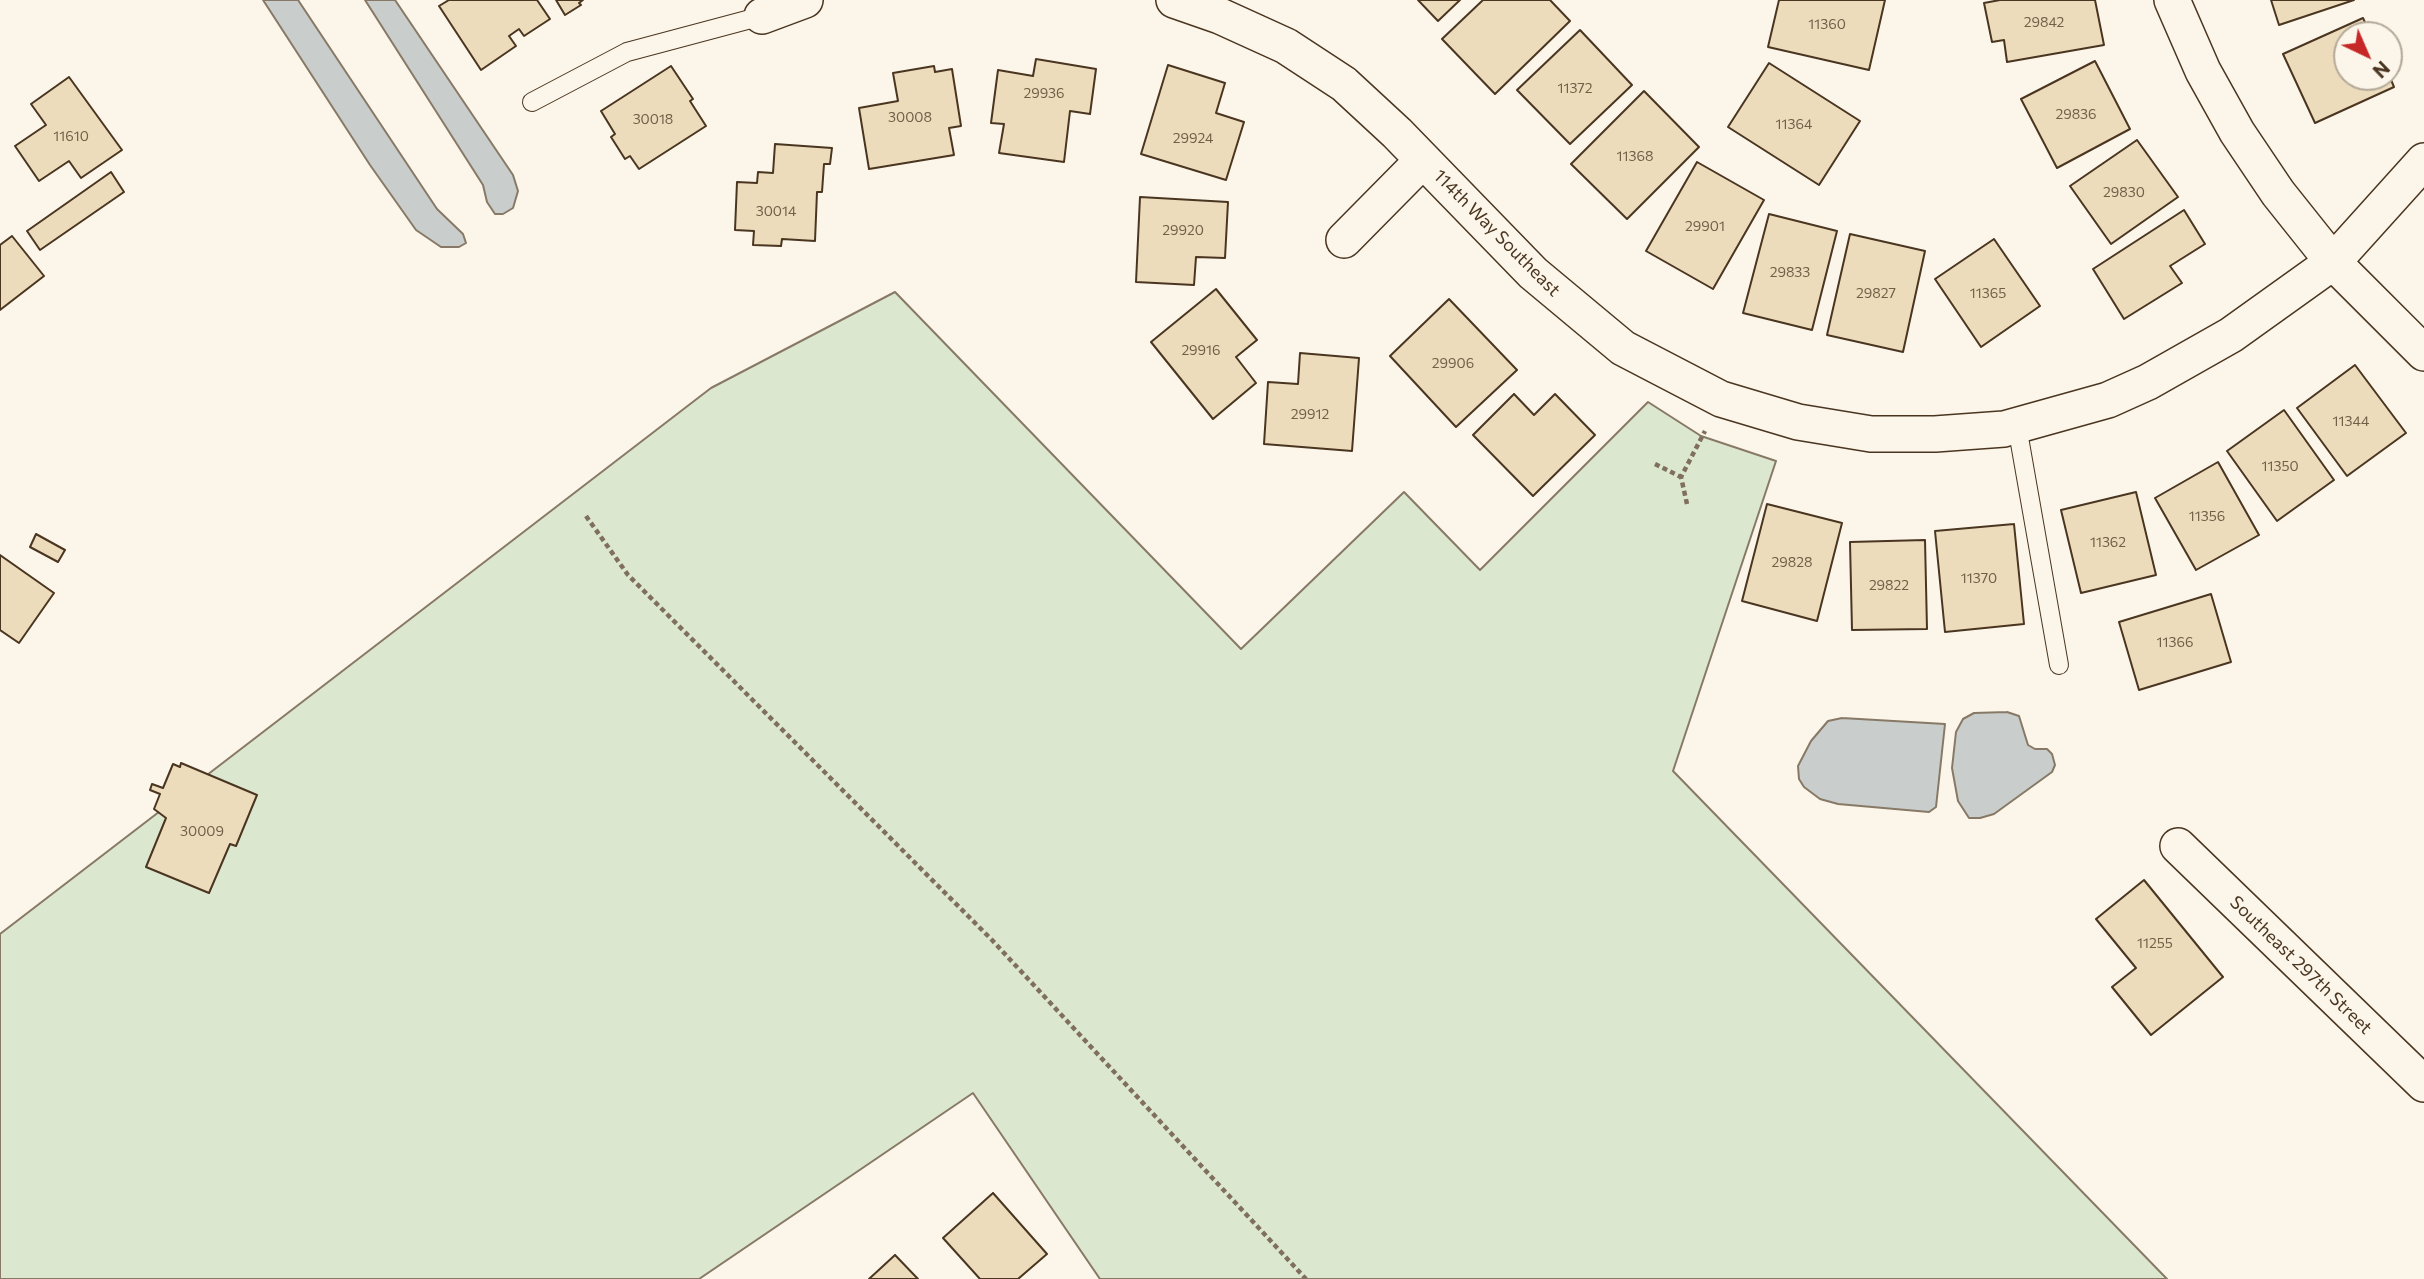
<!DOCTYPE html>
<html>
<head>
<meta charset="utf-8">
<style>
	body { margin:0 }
	#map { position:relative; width:2424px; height:1279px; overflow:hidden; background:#fbf6e9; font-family:Commissioner,sans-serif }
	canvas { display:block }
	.north { position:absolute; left:2333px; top:21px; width:70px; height:70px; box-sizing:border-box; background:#fbf6e9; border:2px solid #b4a999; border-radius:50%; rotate:136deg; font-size:19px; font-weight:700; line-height:28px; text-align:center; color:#4a3520 }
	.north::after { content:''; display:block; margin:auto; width:24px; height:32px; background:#c62828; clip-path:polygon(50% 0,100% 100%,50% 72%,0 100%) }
</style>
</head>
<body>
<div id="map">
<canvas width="2424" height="1279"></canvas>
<div class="north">N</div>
</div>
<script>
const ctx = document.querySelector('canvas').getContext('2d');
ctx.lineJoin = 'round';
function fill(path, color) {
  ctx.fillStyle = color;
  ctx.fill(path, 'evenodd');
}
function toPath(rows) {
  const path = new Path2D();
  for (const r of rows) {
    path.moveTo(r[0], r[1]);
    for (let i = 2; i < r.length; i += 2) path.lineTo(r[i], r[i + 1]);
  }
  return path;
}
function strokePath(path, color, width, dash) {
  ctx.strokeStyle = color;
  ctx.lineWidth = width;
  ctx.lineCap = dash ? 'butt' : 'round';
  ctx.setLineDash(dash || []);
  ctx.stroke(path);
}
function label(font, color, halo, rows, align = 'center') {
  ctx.font = font + ' Commissioner,sans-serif';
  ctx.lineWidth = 5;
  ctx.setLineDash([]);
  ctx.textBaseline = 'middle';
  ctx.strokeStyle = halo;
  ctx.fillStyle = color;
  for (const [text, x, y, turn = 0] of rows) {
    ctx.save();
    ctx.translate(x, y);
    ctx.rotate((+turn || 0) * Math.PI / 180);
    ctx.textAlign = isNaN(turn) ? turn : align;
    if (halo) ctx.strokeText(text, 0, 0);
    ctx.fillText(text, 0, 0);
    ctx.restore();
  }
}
const green = toPath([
	[895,292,1241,649,1404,492,1480,570,1648,402,1701,436,1776,461,1673,771,2167,1279,1100,1279,973,1093,699,1279,0,1279,0,934,711,388,895,292]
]);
const water = toPath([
	[263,0,298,0,437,209,463,234,466,243,459,247,441,247,416,230,370,165,263,0],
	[365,0,395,0,513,175,518,191,513,208,503,214,495,214,487,202,483,185,365,0],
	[2007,712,2019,716,2028,745,2035,749,2047,749,2052,754,2055,765,2052,772,1994,814,1980,818,1969,818,1958,801,1952,768,1956,732,1963,719,1974,713,2007,712],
	[1842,718,1945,724,1936,807,1929,812,1838,804,1820,799,1804,787,1799,779,1798,766,1811,741,1828,721,1842,718]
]);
const building = toPath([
	[449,0,537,0,550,19,524,36,519,29,509,36,516,46,481,70,439,6,449,0],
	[556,0,583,0,579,3,581,5,565,15,556,0],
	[1418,0,1460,0,1438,21,1418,0],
	[1483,0,1550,0,1570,21,1495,94,1442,39,1483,0],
	[1779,0,1885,0,1869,70,1768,47,1779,0],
	[2000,0,2095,0,2104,45,2007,62,2004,40,1992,42,1984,3,2000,0],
	[2271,0,2354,0,2279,25,2271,0],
	[2363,18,2371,35,2347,35,2347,77,2389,77,2389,75,2394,87,2315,123,2283,54,2363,18],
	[1580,30,1632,85,1570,144,1517,90,1580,30],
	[1036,59,1096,69,1090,114,1070,111,1064,162,999,153,1004,124,991,123,998,70,1033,76,1036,59],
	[2095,61,2130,129,2057,168,2021,99,2095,61],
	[1769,63,1860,121,1819,185,1728,127,1769,63],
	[1168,65,1225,83,1216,113,1244,122,1226,180,1141,154,1168,65],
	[671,66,693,99,690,101,706,126,639,169,630,156,625,159,611,137,615,134,601,111,671,66],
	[934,66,935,72,952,69,961,126,949,128,954,155,869,169,859,108,898,101,893,73,934,66],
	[69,77,122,150,81,178,69,161,39,181,15,146,46,125,31,104,69,77],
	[1644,91,1699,147,1627,219,1571,164,1644,91],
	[2137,140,2178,197,2111,244,2070,186,2137,140],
	[775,144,832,148,830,164,824,164,822,192,817,192,815,241,782,239,781,246,753,245,754,231,735,230,737,182,757,183,758,172,773,173,775,144],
	[1697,162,1764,200,1713,289,1646,251,1697,162],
	[111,172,124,192,40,250,27,231,111,172],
	[1140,197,1228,202,1225,258,1196,257,1194,285,1136,282,1140,197],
	[2184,210,2205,244,2170,266,2182,283,2124,319,2093,269,2184,210],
	[1769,214,1837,231,1812,330,1743,313,1769,214],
	[1850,234,1925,251,1903,352,1827,335,1850,234],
	[12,236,44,276,0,310,0,245,12,236],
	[1994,239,2040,306,1981,347,1935,279,1994,239],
	[1216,289,1257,340,1236,357,1256,383,1213,419,1151,342,1216,289],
	[1449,299,1517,370,1456,427,1390,356,1449,299],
	[1300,353,1359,358,1352,451,1264,444,1268,382,1298,384,1300,353],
	[2355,365,2406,433,2347,476,2297,408,2355,365],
	[1514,394,1534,415,1555,394,1595,435,1533,496,1473,435,1514,394],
	[2284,410,2334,480,2277,521,2227,451,2284,410],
	[2218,462,2259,535,2196,570,2155,498,2218,462],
	[2136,492,2156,575,2081,593,2061,510,2136,492],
	[1767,504,1842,523,1817,621,1742,601,1767,504],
	[2014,524,2024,624,1945,632,1935,531,2014,524],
	[36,534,65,550,58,562,30,547,36,534],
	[1925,540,1927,629,1852,630,1850,542,1925,540],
	[0,555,54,593,19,643,0,630,0,555],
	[2211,594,2231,662,2139,690,2119,622,2211,594],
	[181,763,257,795,236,846,230,844,209,893,146,867,166,818,154,809,160,794,150,790,152,784,163,788,173,764,180,767,181,763],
	[2144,880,2223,977,2151,1035,2112,987,2136,968,2096,919,2144,880],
	[993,1193,1047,1254,1018,1279,980,1279,943,1238,993,1193],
	[895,1255,918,1279,869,1279,895,1255]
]);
const path = toPath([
	[1655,464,1681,477],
	[1687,504,1681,477,1705,431],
	[586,516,628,575,992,940,1306,1279]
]);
const lane = toPath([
	[532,102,627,52,762,16],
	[2017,426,2059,665]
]);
const street = toPath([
	[1174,0,1220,16,1286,46,1344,84,1397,133,1533,273,1623,348,1721,399,1798,422,1871,434,1935,434,2004,429,2108,400,2148,382,2231,335,2333,262,2424,161],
	[2172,0,2203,71,2237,132,2278,193,2333,262,2424,353],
	[762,16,805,0],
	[1344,240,1423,160],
	[2178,846,2424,1084]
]);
const numberNames = [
	["29842",2044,22],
	["11360",1827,24],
	["11372",1575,88],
	["29936",1044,93],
	["29836",2076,114],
	["30008",910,117],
	["30018",653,119],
	["11364",1794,124],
	["11610",71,136],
	["29924",1193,138],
	["11368",1635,156],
	["29830",2124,192],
	["30014",776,211],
	["29901",1705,226],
	["29920",1183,230],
	["29833",1790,272],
	["29827",1876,293],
	["11365",1988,293],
	["29916",1201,350],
	["29906",1453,363],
	["29912",1310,414],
	["11344",2351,421],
	["11350",2280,466],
	["11356",2207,516],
	["11362",2108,542],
	["29828",1792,562],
	["11370",1979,578],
	["29822",1889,585],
	["11366",2175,642],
	["30009",202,831],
	["11255",2155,943]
];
const streetNames = [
	["114th Way Southeast",1497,233,45],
	["Southeast 297th Street",2301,965,44]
];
fill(green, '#dce7d0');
strokePath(green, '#887966', 2);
fill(water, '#c9cecd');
strokePath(water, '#887966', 2);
fill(building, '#ecdcbc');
strokePath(building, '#4a3520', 2);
strokePath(lane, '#4a3520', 20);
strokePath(street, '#4a3520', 38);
strokePath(path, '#7f6f5c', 4.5, [5, 3.5]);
strokePath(lane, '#fbf6e9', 18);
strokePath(street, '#fbf6e9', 35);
label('14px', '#725f47', null, numberNames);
label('18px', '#4a3520', '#fbf6e9', streetNames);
</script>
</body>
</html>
